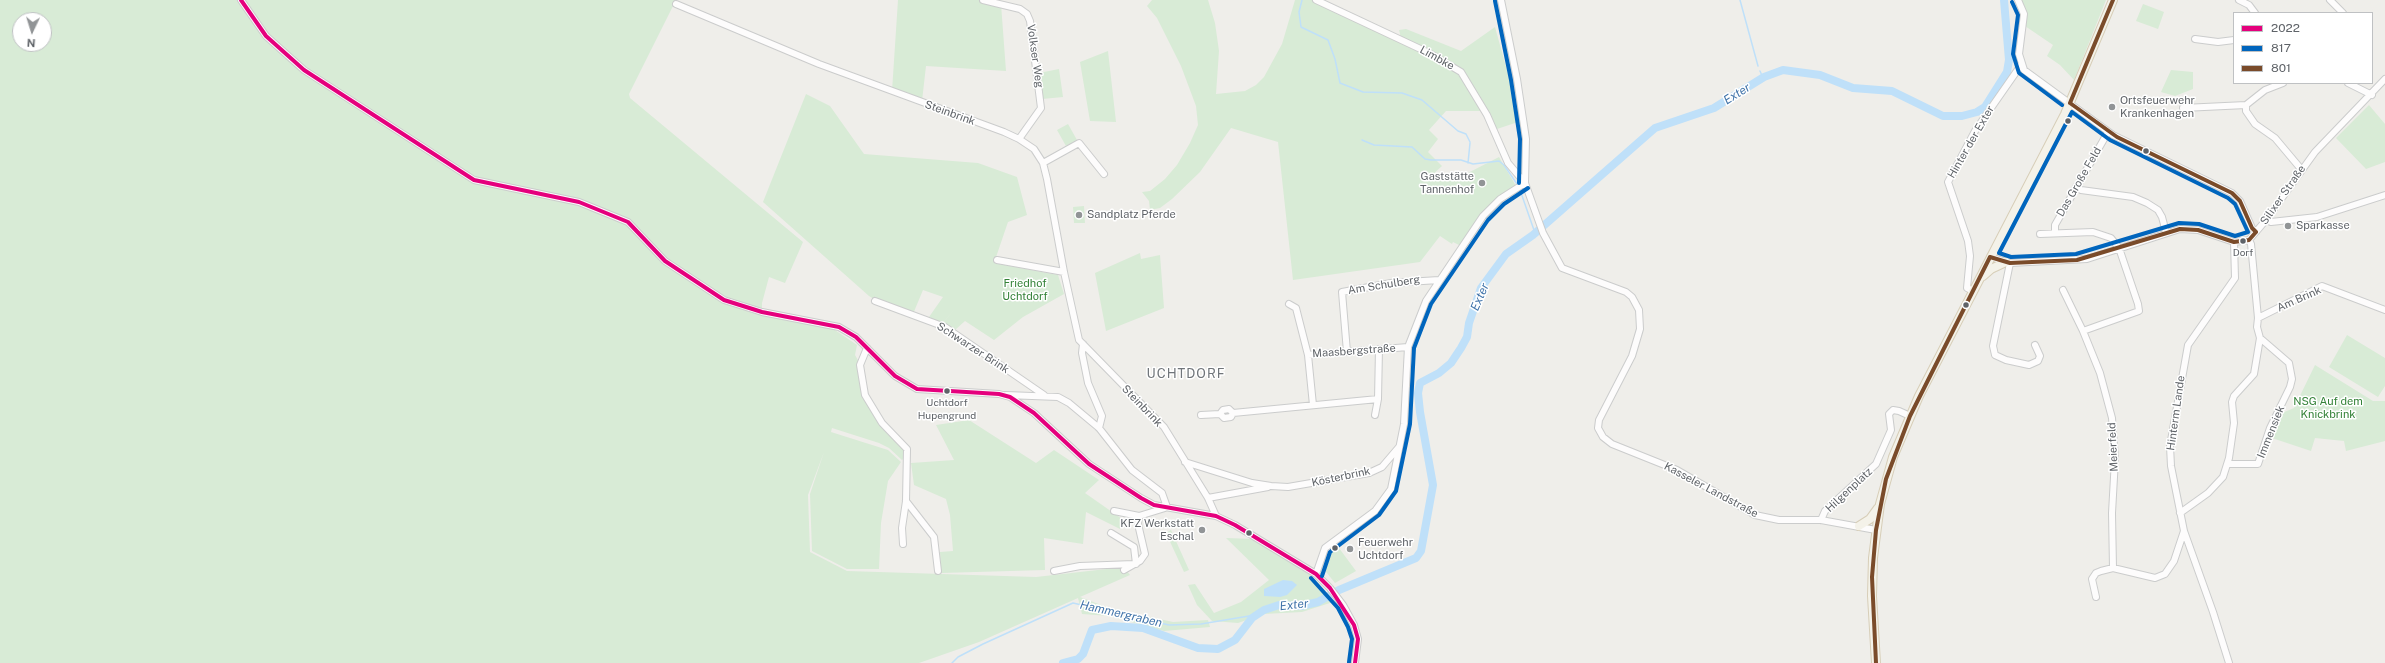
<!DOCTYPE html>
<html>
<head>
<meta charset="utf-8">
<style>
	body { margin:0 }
	#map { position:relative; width:2385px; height:663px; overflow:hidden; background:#efeeea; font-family:"Public Sans",sans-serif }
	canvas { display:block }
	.legend { position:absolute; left:2233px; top:12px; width:140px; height:72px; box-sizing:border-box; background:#fff; border:1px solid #bfc1c3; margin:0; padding:5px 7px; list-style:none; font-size:12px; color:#5f6368 }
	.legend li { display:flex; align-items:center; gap:8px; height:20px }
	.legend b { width:20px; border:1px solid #bfc1c3 }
	.north { position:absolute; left:12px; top:12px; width:40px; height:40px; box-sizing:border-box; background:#fff; border:1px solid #bfc1c3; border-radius:50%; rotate:184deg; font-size:11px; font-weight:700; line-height:16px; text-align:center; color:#5f6368 }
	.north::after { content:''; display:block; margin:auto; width:14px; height:18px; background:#919496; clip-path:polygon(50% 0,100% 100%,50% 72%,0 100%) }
</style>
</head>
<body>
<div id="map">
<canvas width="2385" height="663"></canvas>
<ul class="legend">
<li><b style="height:5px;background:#e5007d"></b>2022</li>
<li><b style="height:5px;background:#0065bd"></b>817</li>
<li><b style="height:5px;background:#7a4b2a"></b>801</li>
</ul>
<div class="north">N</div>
</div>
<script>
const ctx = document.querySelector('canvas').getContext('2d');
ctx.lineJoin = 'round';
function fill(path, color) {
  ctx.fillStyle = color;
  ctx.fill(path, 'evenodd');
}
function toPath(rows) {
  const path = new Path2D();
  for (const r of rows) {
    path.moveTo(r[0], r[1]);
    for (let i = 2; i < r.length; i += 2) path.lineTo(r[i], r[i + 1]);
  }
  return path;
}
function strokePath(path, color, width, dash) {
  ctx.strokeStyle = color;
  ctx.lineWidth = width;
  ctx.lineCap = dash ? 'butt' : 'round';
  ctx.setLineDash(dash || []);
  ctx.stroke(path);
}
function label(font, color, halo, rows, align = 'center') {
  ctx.font = font + ' "Public Sans",sans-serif';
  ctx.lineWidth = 3;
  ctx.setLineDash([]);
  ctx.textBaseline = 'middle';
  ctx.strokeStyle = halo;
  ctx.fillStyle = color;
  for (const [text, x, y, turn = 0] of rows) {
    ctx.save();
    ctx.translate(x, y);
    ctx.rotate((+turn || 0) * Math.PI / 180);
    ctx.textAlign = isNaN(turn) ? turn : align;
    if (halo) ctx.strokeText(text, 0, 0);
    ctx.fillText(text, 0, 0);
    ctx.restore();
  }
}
const green = toPath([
	[0,0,676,0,629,94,630,98,803,242,785,283,769,277,762,303,762,315,832,328,857,345,855,355,859,362,864,395,906,450,906,457,902,460,889,448,879,443,832,428,831,432,888,450,901,462,888,481,881,523,879,569,847,569,812,551,810,494,824,452,808,495,810,552,847,571,1036,577,1124,567,1130,575,1080,597,1109,608,1173,622,1208,620,1210,627,1164,631,1110,616,1082,614,1078,598,979,642,919,663,0,663],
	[20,20,44,20,44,44,20,44],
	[898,0,974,0,974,2,974,0,983,0,1001,4,1006,71,926,66,922,101,892,91],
	[1152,0,1208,0,1215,23,1219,51,1216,94,1245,91,1256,85,1264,77,1282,44,1295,0,1313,0,1402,42,1399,30,1406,29,1461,51,1495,27,1521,121,1497,129,1489,111,1446,111,1429,130,1438,139,1428,152,1442,166,1430,177,1466,174,1499,157,1516,186,1459,245,1453,242,1452,244,1440,236,1420,262,1293,280,1278,142,1231,128,1200,172,1172,199,1160,208,1150,210,1149,201,1142,192,1150,191,1165,179,1177,165,1190,143,1198,125,1196,106,1181,66,1157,18,1147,6],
	[2021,0,2106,0,2074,80,2060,65,2047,56,2053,45,2025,26,2025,14],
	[2143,4,2164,12,2158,29,2136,21],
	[1108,51,1116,122,1090,121,1080,62],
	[1059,69,1063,97,1042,99,1039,73],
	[2171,70,2193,72,2193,89,2175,96,2161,92],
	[806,94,830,106,864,154,978,163,1017,177,1027,215,1008,222,994,263,1058,275,1064,294,1023,317,994,340,965,321,955,330,942,324,956,307,943,323,929,317,943,297,923,290,913,314,877,301,869,296,763,202],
	[2369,105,2385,124,2385,162,2366,169,2336,138],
	[1068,124,1077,140,1066,146,1057,130],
	[1084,206,1085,223,1074,223,1073,207],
	[1140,253,1141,259,1160,255,1164,308,1106,331,1095,273],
	[2347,335,2385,358,2385,386,2378,397,2329,367],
	[2315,365,2373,401,2385,401,2385,441,2346,451,2344,441,2315,438,2311,451,2272,438,2282,413,2294,408],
	[969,420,1036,463,1054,450,1099,480,1085,493,1125,521,1120,529,1086,512,1083,544,1044,538,1045,570,941,573,940,552,953,551,950,515,946,499,914,485,911,463,954,460,936,425],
	[1171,530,1189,570,1184,572,1166,533],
	[1226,538,1254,539,1312,576,1333,602,1302,612,1264,614,1238,623,1212,621,1197,605,1188,585,1195,584,1214,613,1241,602,1269,580],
	[1336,544,1356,571,1335,583,1323,568,1329,551]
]);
const water = toPath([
	[1283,580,1292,581,1297,585,1287,595,1280,597,1264,596,1264,589]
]);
const stream = toPath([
	[1302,0,1299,12,1301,27,1328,40,1335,59,1340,83,1363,92,1402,93,1422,100,1458,131,1466,134,1470,142],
	[1740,0,1758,66],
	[1760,71,1763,78],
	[1362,140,1374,145,1412,147,1425,159,1431,160,1461,160,1473,164,1499,161,1504,165,1517,184],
	[1468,163,1470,143],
	[1520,190,1535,233],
	[952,663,958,657,983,644,1073,603,1169,625,1201,624,1255,615]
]);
const river = toPath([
	[1063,663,1078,659,1083,654,1092,630,1111,626,1143,628,1198,648,1218,649,1235,640,1252,618,1264,610,1279,605,1301,606,1318,602,1339,590,1416,558,1421,551,1433,485,1420,412,1418,393,1420,383,1439,373,1451,363,1461,348,1467,337,1469,323,1481,288,1506,254,1533,235,1655,128,1714,108,1764,77,1783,70,1820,75,1853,88,1892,91,1943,116,1962,116,1977,112,1985,107,2007,72,2009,60,2004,0]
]);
const minor = toPath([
	[241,0,266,36,304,70,474,180,579,202,628,222,665,261,724,300,762,312,839,327,856,337,895,376,917,389,999,394,1010,397,1034,413,1089,464,1141,498,1154,505,1216,516,1235,525,1316,574,1330,588,1343,605,1354,625,1358,639,1355,663],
	[983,0,1020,9,1027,14,1030,21,1041,108,1019,139],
	[1316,0,1429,53,1461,72,1487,115,1508,163,1525,183],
	[1501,0,1517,79,1526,139,1525,183,1543,233,1562,268,1626,292,1632,297,1639,310,1640,329,1632,356,1599,420,1598,428,1603,437,1612,444,1677,470,1755,515,1779,520,1821,520,1876,530],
	[2018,0,2024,14,2019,54,2024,70,2113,135,2232,193,2240,201,2252,228,2256,232],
	[2239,0,2249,5,2255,13],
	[2330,0,2343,13],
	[676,4,819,64,1004,132,1019,139,1034,149,1043,163,1047,179,1064,272,1079,340,1164,427,1208,498,1216,516],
	[2195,39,2218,42,2234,40],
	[2283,83,2265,90,2246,105,2246,111,2255,124,2275,138,2301,169],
	[2348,83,2372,95],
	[2183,108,2246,105],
	[1043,163,1079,143,1104,174],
	[2076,187,2081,190,2133,197,2147,203,2158,210,2162,217,2166,232],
	[2266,220,2271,222,2317,217,2385,195],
	[2055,233,2055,225,2108,132],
	[2040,234,2093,232,2111,238,2119,248,2138,304,2139,311,2083,331,2100,373,2112,418,2115,459,2112,513,2113,568],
	[1990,257,2010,263,2087,259,2180,229,2198,230,2234,242,2249,240,2266,220,2315,152,2385,79],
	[997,260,1064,272],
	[2010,263,1993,346,1995,355,2006,360,2029,365,2038,361,2040,356,2035,345],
	[2063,290,2083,331],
	[1973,291,1967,288,1970,256,1968,241,1948,182,1975,131,2021,65],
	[875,301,945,327,1044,395],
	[1289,304,1296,308,1308,355,1313,405],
	[2258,318,2322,286,2385,310],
	[1083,344,1082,353,1088,383,1102,416,1099,428],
	[867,348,860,365,865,395,882,423,907,449,906,501,902,528,903,544],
	[1347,352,1342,292,1391,283,1439,280],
	[1308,355,1408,347],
	[1006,395,1058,397,1069,403,1099,428,1132,470,1162,493,1167,507],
	[1233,413,1231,417,1224,418,1220,414,1223,410,1229,409,1233,413,1378,399],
	[1201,415,1220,414],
	[1375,415,1378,399,1379,349],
	[1185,462,1252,483,1271,486,1288,487,1369,473,1382,467,1399,447],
	[2228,464,2258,464,2270,428,2290,387,2292,379,2289,363,2260,338],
	[1208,498,1268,487],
	[906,501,934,537,938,571],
	[1114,511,1139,516],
	[2180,513,2208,493,2223,477,2229,458,2234,423,2232,402,2234,396,2254,374,2260,338,2257,327,2258,318,2251,244,2249,240],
	[1821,520,1825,511,1876,464,1891,430,1889,414,1893,410,1899,411,1910,416],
	[1111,533,1134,547,1136,564],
	[1124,570,1140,561,1145,554,1138,524,1139,516,1165,508],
	[1054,571,1080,566,1134,564],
	[1316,574,1325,548,1375,511,1391,489,1404,424,1408,347,1426,301,1483,216,1500,199,1525,183],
	[2096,597,2092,579,2096,573,2101,571,2113,568,2155,578,2165,574,2174,561,2184,531],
	[2229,663,2213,612,2184,531,2171,466,2170,446,2188,345,2235,278,2234,242]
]);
const major = toPath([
	[1983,276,1991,269,2006,262],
	[1859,526,1870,519,1878,508],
	[1876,663,1872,596,1873,558,1880,504,1893,457,1919,396,2065,114,2113,0]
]);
const bus1 = toPath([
	[241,0,266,36,304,70,474,180,579,202,628,222,665,261,724,300,762,312,839,327,856,337,895,376,917,389,999,394,1010,397,1034,413,1089,464,1141,498,1154,505,1216,516,1235,525,1316,574,1330,588,1354,625,1358,639,1355,663]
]);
const bus2 = toPath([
	[1495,1,1511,80,1520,139,1519,183],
	[2012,2,2018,15,2013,54,2019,73,2062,105],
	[2072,112,2110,140,2228,198,2235,204,2248,232,2235,236,2199,224,2179,223,2076,254,2011,257,1999,253,2072,112],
	[1322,576,1330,552,1379,515,1396,491,1410,424,1414,348,1431,304,1488,220,1504,204,1528,188],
	[1311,578,1338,608,1348,627,1352,639,1349,662]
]);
const bus3 = toPath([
	[2070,103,2117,137,2232,193,2240,201,2252,228,2256,232],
	[2070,103,2113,0],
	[1990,257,2010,263,2077,260,2180,229,2198,230,2234,242,2249,240,2256,232],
	[1876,663,1872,577,1876,530,1886,479,1910,416,1990,257]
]);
const markers = [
	[2112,107,4,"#919496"],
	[2068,121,3.5,"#5f6368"],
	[2146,151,3.5,"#5f6368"],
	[1482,183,4,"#919496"],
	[1079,215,4,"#919496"],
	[2288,226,4,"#919496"],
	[2243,241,3.5,"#5f6368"],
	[1966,305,3.5,"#5f6368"],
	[947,391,3.5,"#5f6368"],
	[1202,530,4,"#919496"],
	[1249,533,3.5,"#5f6368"],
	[1335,548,3.5,"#5f6368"],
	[1350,549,4,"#919496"]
];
const busNames = [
	["Dorf",2243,253],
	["Uchtdorf",947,403],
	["Hupengrund",947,416]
];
const streetNames = [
	["Volkser Weg",1035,56,82],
	["Limbke",1437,58,29],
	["Steinbrink",950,113,20],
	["Hinter der Exter",1971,142,-60],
	["Das Große Feld",2079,182,-60],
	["Silixer Straße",2283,195,-55],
	["Am Schulberg",1384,285,-9],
	["Am Brink",2299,299,-24],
	["Schwarzer Brink",973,348,33],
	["Maasbergstraße",1354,351,-4],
	["Steinbrink",1142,406,46],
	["Hinterm Lande",2176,413,-82],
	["Immensiek",2271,432,-68],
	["Meierfeld",2113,447,-93],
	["Kösterbrink",1341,477,-12],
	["Kasseler Landstraße",1711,490,28],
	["Hilgenplatz",1849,490,-43]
];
const poiNames = [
	["Ortsfeuerwehr",2120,101],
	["Krankenhagen",2120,114],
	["Gaststätte",1474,177,"right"],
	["Tannenhof",1474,190,"right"],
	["Sandplatz Pferde",1087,215],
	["Sparkasse",2296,226],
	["KFZ Werkstatt",1194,524,"right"],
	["Eschal",1194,537,"right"],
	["Feuerwehr",1358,543],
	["Uchtdorf",1358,556]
];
const parkNames = [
	["Friedhof",1025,284],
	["Uchtdorf",1025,297],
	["NSG Auf dem",2328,402],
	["Knickbrink",2328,415]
];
const waterNames = [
	["Exter",1737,94,-32],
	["Exter",1480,297,-67],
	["Exter",1294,605,-6],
	["Hammergraben",1121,614,13]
];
const quarterNames = [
	["UCHTDORF",1186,374]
];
fill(green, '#d8ebd6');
fill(water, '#bfe0f9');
strokePath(stream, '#bfe0f9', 1.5);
strokePath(river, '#bfe0f9', 8);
strokePath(minor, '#cbcccc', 8);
strokePath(major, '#d7ceb8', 10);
strokePath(minor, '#fdfcfc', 6);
strokePath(major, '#f4f2e9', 8);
strokePath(bus1, '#e5007d', 4);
strokePath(bus2, '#0065bd', 4);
strokePath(bus3, '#7a4b2a', 4);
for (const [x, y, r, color] of markers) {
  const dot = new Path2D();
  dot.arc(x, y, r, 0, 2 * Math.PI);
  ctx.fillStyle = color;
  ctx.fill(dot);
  strokePath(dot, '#fff', 1.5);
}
label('10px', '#5f6368', '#fff', busNames);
label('11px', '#5f6368', '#fff', streetNames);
label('11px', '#5f6368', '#fff', poiNames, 'left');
label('11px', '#348238', '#fff', parkNames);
label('italic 12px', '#4174aa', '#fff', waterNames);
ctx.letterSpacing = '1px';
label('13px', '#70757a', '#fff', quarterNames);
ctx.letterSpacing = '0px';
</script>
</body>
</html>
